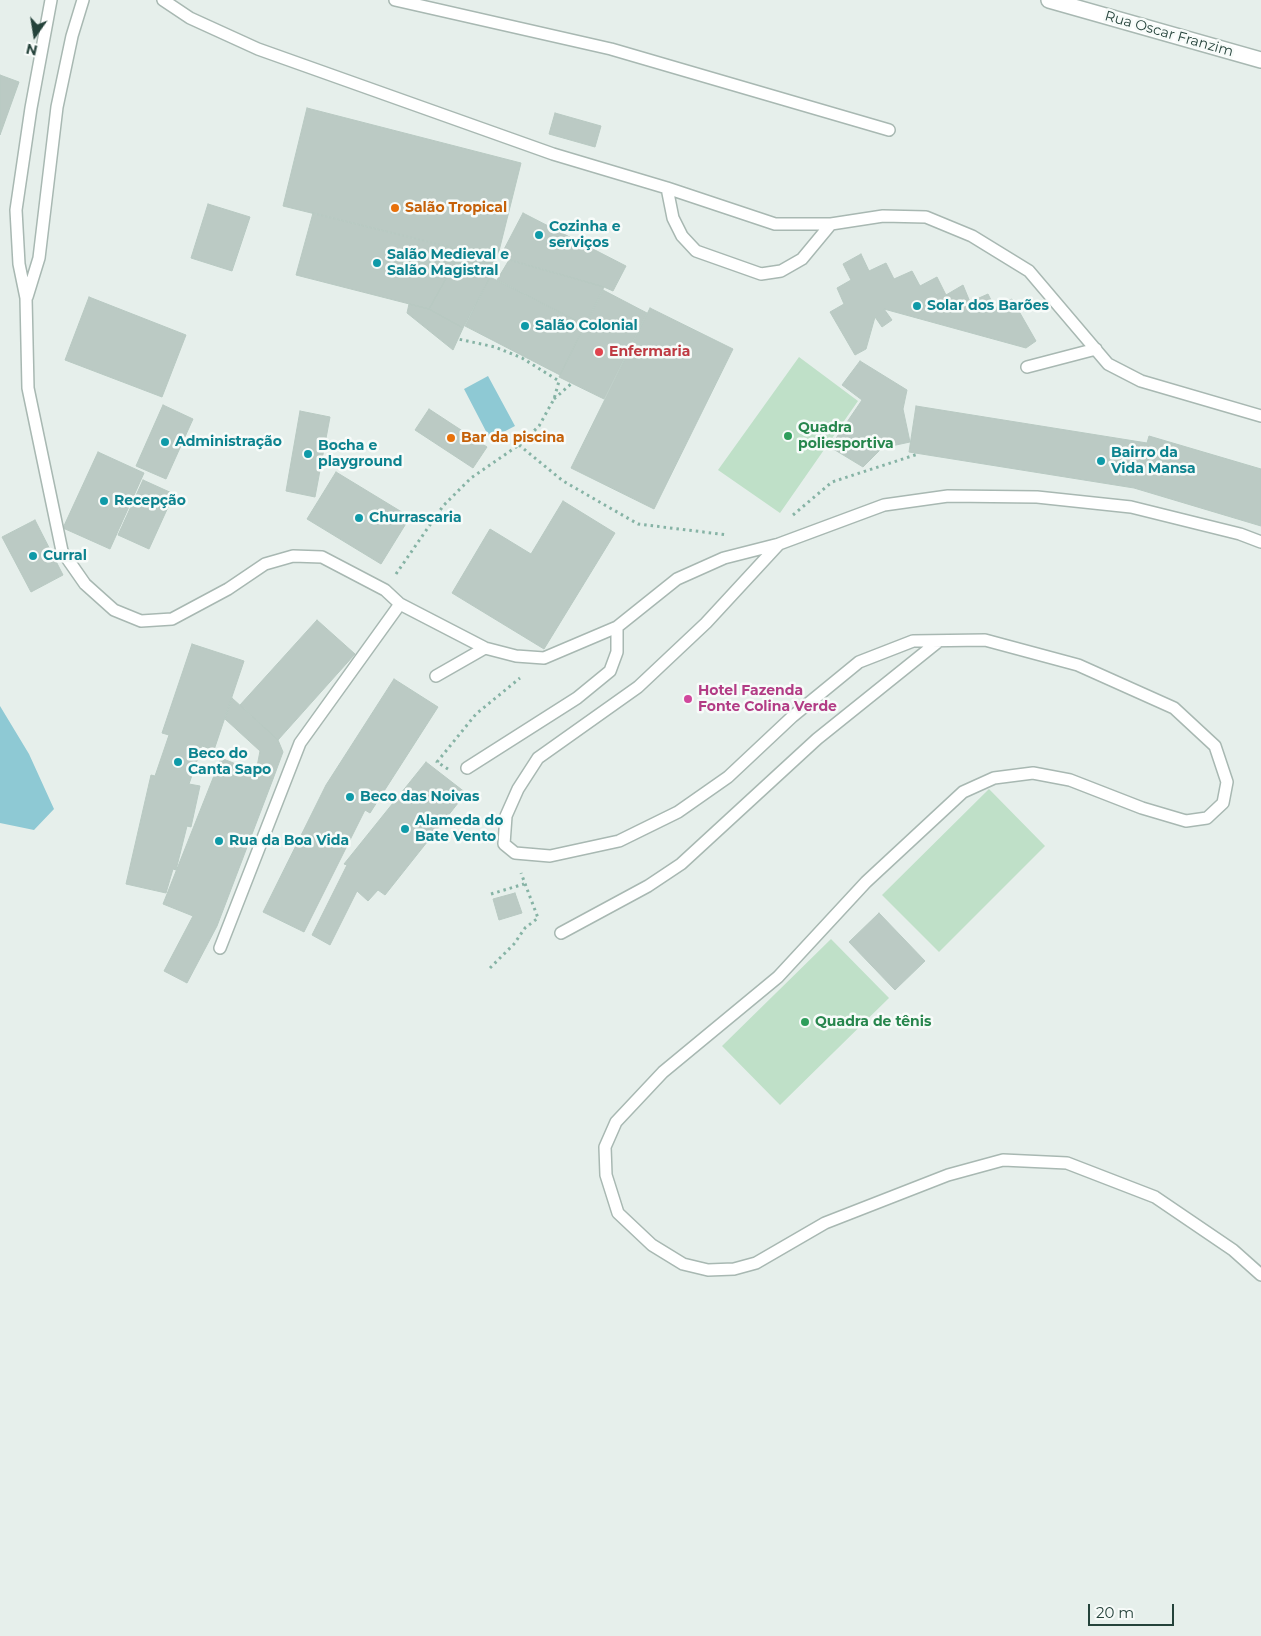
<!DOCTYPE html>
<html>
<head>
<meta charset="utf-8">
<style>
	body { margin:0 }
	#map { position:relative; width:1261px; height:1636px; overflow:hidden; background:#e6efeb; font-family:Montserrat,sans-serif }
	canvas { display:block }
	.north { position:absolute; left:10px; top:10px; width:50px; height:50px; -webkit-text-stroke:4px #f7fbf9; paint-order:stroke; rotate:193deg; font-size:14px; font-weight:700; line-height:20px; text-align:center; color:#24423a }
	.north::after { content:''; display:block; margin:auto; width:18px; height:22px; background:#24423a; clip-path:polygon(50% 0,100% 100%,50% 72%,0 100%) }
	.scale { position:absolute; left:1088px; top:1604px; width:86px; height:22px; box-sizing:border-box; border:2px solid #24423a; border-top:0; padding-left:6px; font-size:15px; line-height:18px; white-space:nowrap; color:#24423a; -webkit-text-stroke:4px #f7fbf9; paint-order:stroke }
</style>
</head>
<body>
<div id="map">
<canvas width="1261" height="1636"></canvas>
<div class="north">N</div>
<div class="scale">20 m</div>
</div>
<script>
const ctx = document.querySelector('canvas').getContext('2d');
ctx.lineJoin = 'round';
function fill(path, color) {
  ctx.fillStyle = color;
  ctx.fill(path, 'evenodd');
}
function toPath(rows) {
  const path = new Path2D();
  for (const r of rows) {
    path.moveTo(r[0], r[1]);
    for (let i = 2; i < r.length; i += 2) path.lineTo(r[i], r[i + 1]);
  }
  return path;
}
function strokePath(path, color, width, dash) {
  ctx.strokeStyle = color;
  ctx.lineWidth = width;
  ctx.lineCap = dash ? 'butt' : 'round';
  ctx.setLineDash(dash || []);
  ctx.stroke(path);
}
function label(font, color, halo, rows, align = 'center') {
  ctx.font = font + ' Montserrat,sans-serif';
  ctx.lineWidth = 5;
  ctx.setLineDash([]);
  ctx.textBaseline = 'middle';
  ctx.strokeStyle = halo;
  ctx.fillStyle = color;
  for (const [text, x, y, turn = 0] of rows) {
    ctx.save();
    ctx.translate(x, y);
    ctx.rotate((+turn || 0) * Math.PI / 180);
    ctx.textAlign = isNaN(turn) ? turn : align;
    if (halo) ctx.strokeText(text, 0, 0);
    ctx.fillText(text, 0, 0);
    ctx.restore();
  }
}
const green = toPath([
	[799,357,858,401,780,513,718,470],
	[989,789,1045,846,939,952,882,895],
	[831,939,889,998,780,1105,722,1046]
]);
const water = toPath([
	[488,376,515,426,490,439,464,389],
	[0,706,29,754,54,809,34,830,0,823]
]);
const building = toPath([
	[0,75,19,82,0,135,0,75],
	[307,108,521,163,497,259,283,206,307,108],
	[555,113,601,126,595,147,549,134,555,113],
	[208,204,250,217,232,271,191,258,208,204],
	[313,213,462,250,429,309,296,275,313,213],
	[523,213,626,266,613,291,604,287,500,257,523,213],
	[462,250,497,259,490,277,463,328,429,309,462,250],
	[861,254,869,271,886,263,894,279,912,271,920,286,937,277,946,295,963,285,970,302,988,294,995,308,1012,299,1036,341,1026,348,884,309,892,320,882,327,875,317,866,349,855,355,830,312,844,304,837,288,851,280,843,264,861,254],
	[509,260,604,287,585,325,497,280,509,260],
	[490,277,585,325,560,375,465,326,490,277],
	[603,290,647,313,604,399,559,377,603,290],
	[89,297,186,335,162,397,65,360,89,297],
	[409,304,429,309,463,328,453,350,407,313,409,304],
	[650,308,733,349,654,509,571,468,650,308],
	[860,361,907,390,903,409,910,442,882,448,863,467,830,447,862,400,842,385,860,361],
	[163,405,193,419,166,479,136,466,163,405],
	[916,406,1147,443,1149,436,1261,469,1261,526,1134,488,909,452,916,406],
	[429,409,487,447,473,468,415,430,429,409],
	[300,411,330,417,315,497,286,491,300,411],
	[98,452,144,473,110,549,63,528,98,452],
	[336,472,410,517,381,564,307,519,336,472],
	[143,480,174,494,149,549,118,535,143,480],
	[563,501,615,533,544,649,452,593,490,529,531,554,563,501],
	[35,520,63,575,31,592,2,537,35,520],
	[317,620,355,654,278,740,240,705,317,620],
	[192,644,244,661,214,750,202,746,189,784,200,786,191,827,187,826,176,870,173,869,166,893,126,884,151,775,155,776,169,735,162,733,192,644],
	[394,679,438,707,370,813,365,810,304,932,263,912,326,785,394,679],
	[232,698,278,740,283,752,273,779,256,772,260,751,225,719,232,698],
	[221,758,273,779,217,926,187,983,164,971,193,916,163,904,221,758],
	[426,762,466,793,385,895,378,890,368,901,357,891,330,945,312,935,347,865,344,864,426,762],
	[515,893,522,913,499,920,493,899,515,893],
	[879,913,925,961,895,990,849,942,879,913]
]);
const path = toPath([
	[554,399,572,383],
	[519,445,563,481,638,524,728,535],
	[793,515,832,482,918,454],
	[396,574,443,506,471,478,519,445,539,426,554,399,559,381,522,358,495,347,458,339],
	[448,769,437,762,476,714,520,678],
	[491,894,524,884],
	[490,968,514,944,525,928,538,918,521,873]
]);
const lane = toPath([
	[51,0,31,108,16,210,19,264,26,298,28,388,62,551,85,584,114,610,141,621,172,619,228,589,265,564,293,556,322,557,385,590,400,604,485,648,516,656,544,658,617,627,677,579,724,558,779,544,884,505,948,496,1037,497,1131,507,1240,534,1261,542],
	[163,0,190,18,258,49,553,154,667,188,775,224,831,224,883,216,926,217,972,236,1029,271,1108,364,1141,381,1261,416],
	[395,0,611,49,889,130],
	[667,188,673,218,682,236,696,251,761,274,781,271,802,259,831,224],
	[27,297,39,258,57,107,72,36,83,0],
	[1027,367,1096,349],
	[779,544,706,623,638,687,538,758,518,789,506,816,504,844,515,853,550,856,619,841,678,812,728,777,793,716,859,662,913,641,985,640,1078,665,1174,708,1215,746,1227,782,1223,803,1207,818,1186,821,1142,808,1070,780,1033,773,994,778,963,792,866,882,778,977,663,1072,616,1122,605,1147,606,1175,618,1213,652,1245,683,1264,708,1270,734,1269,756,1263,825,1223,948,1175,1003,1160,1067,1163,1155,1197,1233,1250,1261,1275],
	[436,676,485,648],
	[467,768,577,698,610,671,617,652,617,627],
	[561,933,648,886,681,864,817,739,939,641],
	[220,948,300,743,400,604]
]);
const street = toPath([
	[1049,0,1261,60]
]);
const markers = [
	[395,208,5,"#e8710a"],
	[539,235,5,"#0f9aa8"],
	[377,263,5,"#0f9aa8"],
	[917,306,5,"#0f9aa8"],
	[525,326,5,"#0f9aa8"],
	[599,352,5,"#e0444e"],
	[788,436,5,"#2e9e5b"],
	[451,438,5,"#e8710a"],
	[165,442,5,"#0f9aa8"],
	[308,454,5,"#0f9aa8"],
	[1101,461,5,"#0f9aa8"],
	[104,501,5,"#0f9aa8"],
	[359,518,5,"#0f9aa8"],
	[33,556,5,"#0f9aa8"],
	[688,699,5,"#d1479c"],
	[178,762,5,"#0f9aa8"],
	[350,797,5,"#0f9aa8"],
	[405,829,5,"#0f9aa8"],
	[219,841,5,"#0f9aa8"],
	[805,1022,5,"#2e9e5b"]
];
const streetNames = [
	["Rua Oscar Franzim",1169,34,16]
];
const foodNames = [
	["Salão Tropical",405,208],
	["Bar da piscina",461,438]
];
const cultureNames = [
	["Cozinha e",549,227],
	["serviços",549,243],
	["Salão Medieval e",387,255],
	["Salão Magistral",387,271],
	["Solar dos Barões",927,306],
	["Salão Colonial",535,326],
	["Administração",175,442],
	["Bocha e",318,446],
	["playground",318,462],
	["Bairro da",1111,453],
	["Vida Mansa",1111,469],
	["Recepção",114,501],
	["Churrascaria",369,518],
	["Curral",43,556],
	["Beco do",188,754],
	["Canta Sapo",188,770],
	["Beco das Noivas",360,797],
	["Alameda do",415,821],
	["Bate Vento",415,837],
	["Rua da Boa Vida",229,841]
];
const healthNames = [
	["Enfermaria",609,352]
];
const leisureNames = [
	["Quadra",798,428],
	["poliesportiva",798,444],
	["Quadra de tênis",815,1022]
];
const hotelNames = [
	["Hotel Fazenda",698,691],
	["Fonte Colina Verde",698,707]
];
fill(green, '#bfe0c8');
fill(water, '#8ec9d4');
fill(building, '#bbcac4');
strokePath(building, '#b8c9c2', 1);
strokePath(lane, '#a8b8b2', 14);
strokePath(street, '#a8b8b2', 18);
strokePath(path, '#86b3a5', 3, [2.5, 4]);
strokePath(lane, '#fff', 11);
strokePath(street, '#fff', 15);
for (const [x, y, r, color] of markers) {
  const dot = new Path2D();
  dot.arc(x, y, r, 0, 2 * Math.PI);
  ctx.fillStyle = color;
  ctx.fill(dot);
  strokePath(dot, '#f7fbf9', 2);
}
label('14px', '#24423a', '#f7fbf9', streetNames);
label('bold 14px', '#c56008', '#f7fbf9', foodNames, 'left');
label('bold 14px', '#0d838f', '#f7fbf9', cultureNames, 'left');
label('bold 14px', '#be3a42', '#f7fbf9', healthNames, 'left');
label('bold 14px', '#27864d', '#f7fbf9', leisureNames, 'left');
label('bold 14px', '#b23c85', '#f7fbf9', hotelNames, 'left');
</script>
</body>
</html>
